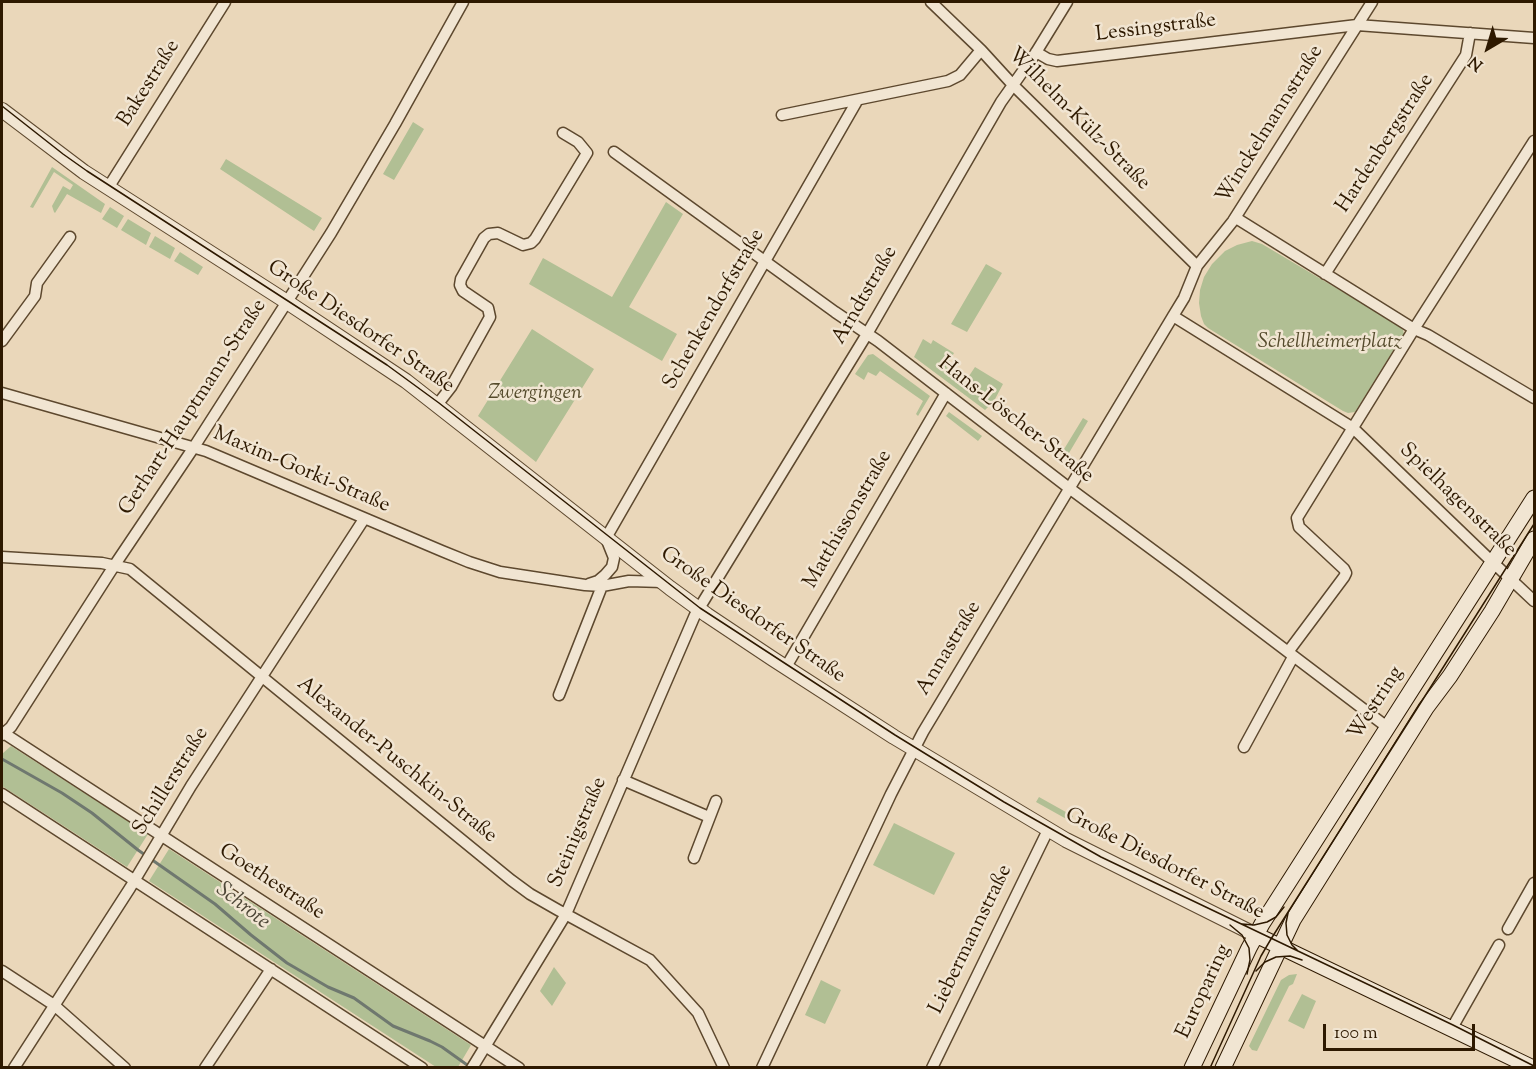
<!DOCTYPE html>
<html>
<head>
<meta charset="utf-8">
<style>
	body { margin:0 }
	#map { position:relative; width:1536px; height:1069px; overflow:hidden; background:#ead7ba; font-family:"Sorts Mill Goudy",serif }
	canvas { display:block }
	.frame { position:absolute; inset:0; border:3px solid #2e1900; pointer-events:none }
	.north { position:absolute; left:1458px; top:18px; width:60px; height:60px; -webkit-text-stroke:4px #f1e5d2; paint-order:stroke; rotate:218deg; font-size:16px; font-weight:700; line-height:24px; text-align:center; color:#2e1900 }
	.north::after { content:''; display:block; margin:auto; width:21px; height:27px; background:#2e1900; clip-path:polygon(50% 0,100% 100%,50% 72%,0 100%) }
	.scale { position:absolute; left:1323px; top:1024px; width:152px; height:27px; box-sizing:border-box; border:3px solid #2e1900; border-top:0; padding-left:8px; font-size:18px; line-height:21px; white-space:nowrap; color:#2e1900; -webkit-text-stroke:4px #f1e5d2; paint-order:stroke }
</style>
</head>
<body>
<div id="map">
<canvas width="1536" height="1069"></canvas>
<div class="frame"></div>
<div class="north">N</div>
<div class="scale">100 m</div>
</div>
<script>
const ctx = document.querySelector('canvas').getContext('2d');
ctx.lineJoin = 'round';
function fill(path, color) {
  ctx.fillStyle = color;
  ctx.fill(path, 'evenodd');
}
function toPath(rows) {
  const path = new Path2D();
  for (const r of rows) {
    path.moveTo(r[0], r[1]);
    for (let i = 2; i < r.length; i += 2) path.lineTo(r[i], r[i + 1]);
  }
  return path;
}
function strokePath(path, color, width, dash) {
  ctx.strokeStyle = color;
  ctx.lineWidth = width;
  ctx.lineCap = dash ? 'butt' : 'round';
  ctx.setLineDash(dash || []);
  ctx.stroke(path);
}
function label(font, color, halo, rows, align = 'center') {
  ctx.font = font + ' "Sorts Mill Goudy",serif';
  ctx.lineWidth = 5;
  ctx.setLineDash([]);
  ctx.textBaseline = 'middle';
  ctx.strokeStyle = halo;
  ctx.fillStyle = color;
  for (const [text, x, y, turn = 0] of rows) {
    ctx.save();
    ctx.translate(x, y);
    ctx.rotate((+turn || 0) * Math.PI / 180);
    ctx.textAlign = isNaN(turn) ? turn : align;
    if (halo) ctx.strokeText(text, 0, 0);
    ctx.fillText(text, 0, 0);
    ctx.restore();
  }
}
const green = toPath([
	[413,122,424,129,394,180,383,174],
	[226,159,322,218,314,231,220,169],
	[52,167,105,204,101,213,67,194,55,213,54,212,52,206,63,186,70,190,73,185,54,172,33,208,30,207],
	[666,202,683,214,629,307,677,334,662,361,529,284,543,258,612,297],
	[110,207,124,216,117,228,102,219],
	[128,219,151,233,146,245,121,230],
	[155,236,175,248,170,259,149,247],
	[1252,241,1262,244,1400,326,1403,330,1404,334,1401,338,1355,412,1348,413,1343,411,1208,328,1204,324,1201,316,1199,303,1200,290,1204,277,1212,264,1225,251,1237,245],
	[180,252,203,267,198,275,174,261],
	[986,264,1002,273,967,332,951,324],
	[532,329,594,369,536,462,478,416],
	[923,339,931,344,933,340,954,353,946,367,967,379,975,367,1003,384,994,401,985,410,914,357],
	[873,354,930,396,918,416,916,414,923,401,880,371,876,376,868,372,864,380,855,374,868,355],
	[949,412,982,436,978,441,946,416],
	[1083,418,1088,421,1066,458,1058,459],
	[11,746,148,834,127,867,2,786,2,754],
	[1039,797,1073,816,1070,821,1036,802],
	[894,823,955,853,934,895,873,865],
	[169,849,471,1045,458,1067,436,1067,149,881],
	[554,967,566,983,552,1006,540,991],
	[1297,974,1293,984,1289,986,1257,1051,1252,1050,1249,1046,1281,980,1289,975],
	[821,980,841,990,825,1024,805,1015],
	[1302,994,1316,1001,1304,1029,1288,1021]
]);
const stream = toPath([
	[2,759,62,793,92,813,138,850,215,904,251,935,287,963,328,987,354,998,393,1026,430,1041,442,1047,470,1067]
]);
const minor = toPath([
	[931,2,981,50,1013,85,1197,266],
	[1036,52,1048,59,1057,61,1357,25,1534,38],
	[782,115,948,81,960,75,981,50],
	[1534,141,1414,329,1428,335,1534,398],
	[614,152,835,312,878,341,1069,488,1184,573,1387,727],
	[108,188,225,2],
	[1236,218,1414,329,1297,518,1299,527,1344,569,1346,573,1344,577,1288,652],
	[1325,274,1466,55,1470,33],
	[1173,316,1353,428,1485,555,1534,601],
	[2,341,35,296,37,283,70,237],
	[2,393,206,451,442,551,469,562,500,572,585,585,602,586,629,581,663,582],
	[437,405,451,387,490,317,488,308,463,291,460,285,461,279,484,238,489,234,498,233,523,245,531,243,535,239,587,153,578,142,563,133],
	[2,557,102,563,130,569,511,880,530,894,558,910,650,960,698,1013,724,1068],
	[589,584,598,581,605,575,612,567,614,558,606,538,857,101],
	[786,667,946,393],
	[559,695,602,586],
	[2,732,519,1068],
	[2,735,11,727,114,566,194,447,331,233,395,124,463,2],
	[1244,747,1293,657],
	[623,780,709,817],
	[2,794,422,1068],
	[694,858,716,801],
	[1508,929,1534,883],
	[2,971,54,1005,125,1068],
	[1452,1028,1499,945],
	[14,1068,130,888,191,786,364,519],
	[205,1068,271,969],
	[472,1068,566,914,695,615,867,334,1001,102,1035,54,1067,2],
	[762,1068,891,794,923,732,1173,316,1184,298,1197,266,1233,221,1372,2],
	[932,1068,1048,830]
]);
const tertiary = toPath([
	[2,110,84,172,287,302,406,381,670,588,707,615,773,659,894,737,1066,840,1256,935]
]);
const secondary = toPath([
	[1256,935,1533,1068],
	[1192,1068,1249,948,1262,924,1534,498],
	[1223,1068,1293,920,1426,708,1450,676,1492,611,1534,539]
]);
const tram = toPath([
	[2,106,63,154,87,171,387,365,439,403,700,608,895,735,1004,802,1101,857,1453,1025,1534,1066],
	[1288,913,1286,923,1287,935,1292,945,1298,951],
	[1242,924,1254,925,1267,922,1276,917,1284,907],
	[1230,925,1242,935,1249,948,1250,960,1247,974],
	[1256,971,1265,962,1276,957,1290,956,1302,960],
	[1210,1068,1261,956,1271,939,1534,524]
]);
const streetNames = [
	["Lessingstraße",1156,29,-7],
	["Bakestraße",150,84,-58],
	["Wilhelm-Külz-Straße",1078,120,45],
	["Winckelmannstraße",1271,125,-58],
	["Hardenbergstraße",1386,144,-57],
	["Arndtstraße",866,296,-60],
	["Schenkendorfstraße",715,310,-60],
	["Große Diesdorfer Straße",360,328,34],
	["Gerhart-Hauptmann-Straße",194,408,-57],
	["Hans-Löscher-Straße",1015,421,38],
	["Maxim-Gorki-Straße",301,471,23],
	["Spielhagenstraße",1457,501,44],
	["Matthissonstraße",849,520,-60],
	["Große Diesdorfer Straße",752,616,35],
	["Annastraße",950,649,-59],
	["Westring",1377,704,-57],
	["Alexander-Puschkin-Straße",396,761,39],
	["Schillerstraße",172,782,-58],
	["Steinigstraße",579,833,-67],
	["Große Diesdorfer Straße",1164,865,27],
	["Goethestraße",271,883,33],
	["Liebermannstraße",972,940,-64],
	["Europaring",1205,992,-65]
];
const parkNames = [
	["Schellheimerplatz",1330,343],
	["Zwergingen",535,394]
];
const waterNames = [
	["Schrote",242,907,38]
];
fill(green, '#b1bf94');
strokePath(stream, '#6f786f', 3);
strokePath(minor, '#5d482e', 13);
strokePath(tertiary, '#5d482e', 16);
strokePath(secondary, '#2e1900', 17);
strokePath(minor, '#f1e5d2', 10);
strokePath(tertiary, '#f1e5d2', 14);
strokePath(secondary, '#f1e5d2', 15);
strokePath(tram, '#2e1900', 1.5);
label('21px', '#2e1900', '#f1e5d2', streetNames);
label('italic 21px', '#554b2c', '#f1e5d2', parkNames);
label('italic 22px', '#4f4838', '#f1e5d2', waterNames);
</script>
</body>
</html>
